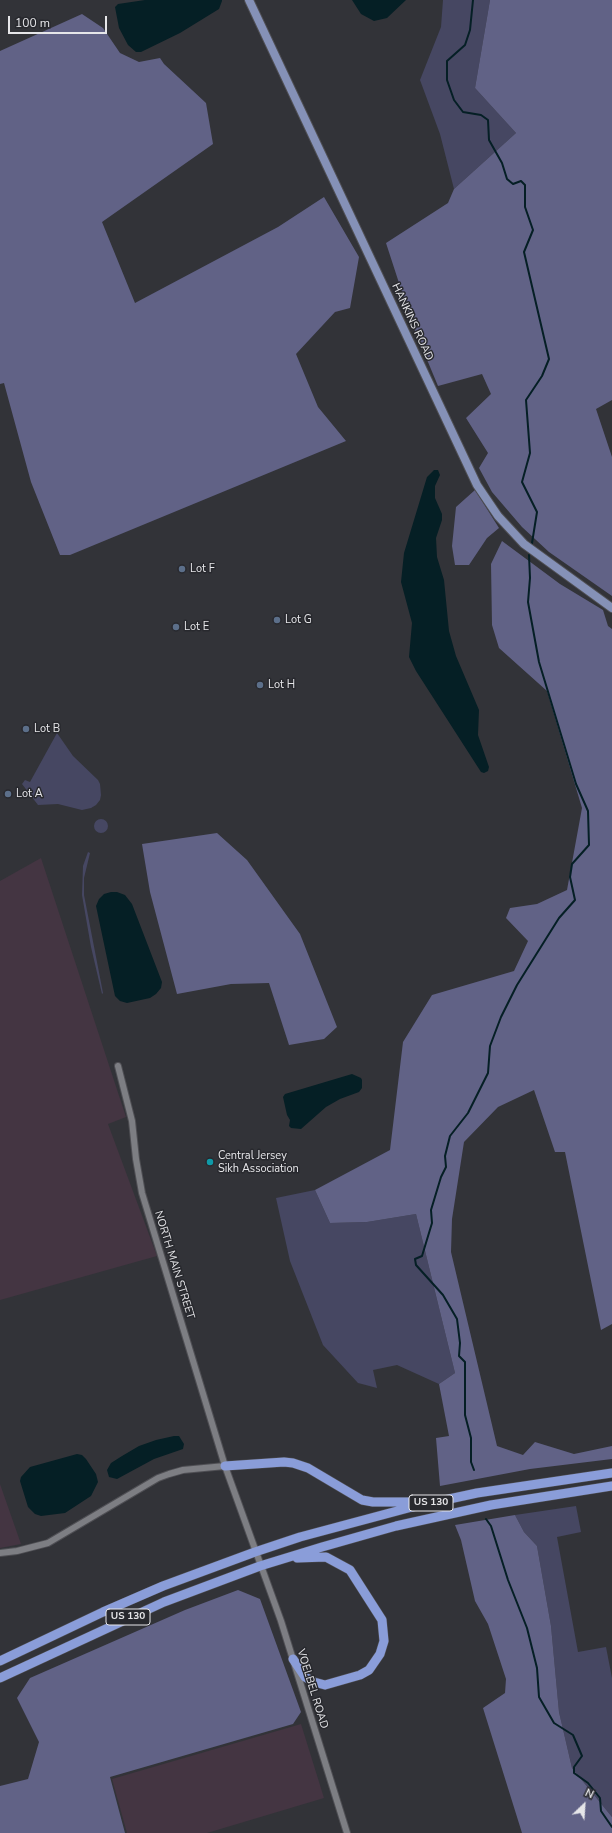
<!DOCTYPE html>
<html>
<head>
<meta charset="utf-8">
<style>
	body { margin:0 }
	#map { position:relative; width:612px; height:1833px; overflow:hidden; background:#323338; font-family:"Nunito Sans",sans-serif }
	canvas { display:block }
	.north { position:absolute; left:564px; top:1785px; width:40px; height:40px; -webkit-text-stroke:3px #28292e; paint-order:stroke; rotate:25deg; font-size:11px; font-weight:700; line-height:16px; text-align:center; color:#e6e6e9 }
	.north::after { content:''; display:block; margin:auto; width:14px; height:18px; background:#e6e6e9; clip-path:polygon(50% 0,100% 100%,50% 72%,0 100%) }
	.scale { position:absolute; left:8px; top:16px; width:99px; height:18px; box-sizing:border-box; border:2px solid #e6e6e9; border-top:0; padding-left:5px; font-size:12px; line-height:14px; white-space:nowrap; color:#e6e6e9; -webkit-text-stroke:3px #28292e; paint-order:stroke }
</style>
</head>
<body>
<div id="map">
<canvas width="612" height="1833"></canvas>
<div class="north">N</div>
<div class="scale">100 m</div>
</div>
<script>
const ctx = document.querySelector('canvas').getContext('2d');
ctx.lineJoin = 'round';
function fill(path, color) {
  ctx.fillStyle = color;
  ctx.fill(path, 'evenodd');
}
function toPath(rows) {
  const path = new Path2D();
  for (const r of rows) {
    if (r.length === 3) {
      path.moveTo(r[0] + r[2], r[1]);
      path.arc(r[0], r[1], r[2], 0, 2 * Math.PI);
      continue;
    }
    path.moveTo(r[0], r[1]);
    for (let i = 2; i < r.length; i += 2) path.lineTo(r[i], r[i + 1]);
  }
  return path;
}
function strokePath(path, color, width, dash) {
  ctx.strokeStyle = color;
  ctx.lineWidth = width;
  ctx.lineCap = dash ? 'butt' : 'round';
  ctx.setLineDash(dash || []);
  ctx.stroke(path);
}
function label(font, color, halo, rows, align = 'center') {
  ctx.font = font + ' "Nunito Sans",sans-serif';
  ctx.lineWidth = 3;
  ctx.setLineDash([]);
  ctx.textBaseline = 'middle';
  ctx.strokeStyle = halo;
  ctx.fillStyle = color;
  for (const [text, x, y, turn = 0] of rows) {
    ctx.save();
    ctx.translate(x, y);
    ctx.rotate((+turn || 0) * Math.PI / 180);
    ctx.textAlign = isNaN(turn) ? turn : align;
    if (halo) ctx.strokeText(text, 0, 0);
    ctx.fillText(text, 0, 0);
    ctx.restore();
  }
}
const industrial = toPath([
	[41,858,126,1117,108,1124,157,1256,0,1300,0,881],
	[0,1484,21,1544,0,1548],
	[301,1724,324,1798,207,1833,127,1833,112,1779]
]);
const green = toPath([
	[443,0,490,0,475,88,516,133,454,189,440,134,420,80,441,27],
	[57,733,73,756,98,780,100,784,101,795,100,800,96,805,91,808,82,810,58,804,38,805,22,784,25,780,30,782],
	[101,826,7],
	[88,852,90,853,84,878,84,895,103,993,102,994,91,947,82,895,83,866],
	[315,1190,330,1223,367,1222,416,1214,455,1373,439,1384,397,1365,373,1370,377,1388,362,1384,358,1383,323,1345,290,1261,276,1198],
	[576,1506,581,1532,557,1537,578,1652,606,1647,612,1678,612,1817,572,1768,559,1712,551,1626,537,1546,524,1532,515,1515]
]);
const forest = toPath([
	[490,0,612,0,612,400,596,409,612,457,612,596,549,552,522,527,492,492,479,468,488,453,466,418,491,394,482,374,438,386,413,326,386,243,448,203,454,189,516,133,475,88],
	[82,14,103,28,120,53,139,62,160,58,164,64,206,103,213,144,102,222,135,303,278,227,324,197,359,257,350,308,335,312,296,354,318,407,346,441,70,555,60,555,31,482,4,383,0,384,0,51],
	[475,490,499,528,487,538,469,565,455,565,452,546,456,507],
	[502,541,560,584,603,610,608,626,612,629,612,1324,601,1330,565,1152,555,1152,534,1090,498,1107,464,1142,452,1219,451,1252,497,1446,523,1455,535,1442,574,1454,612,1446,612,1459,530,1469,440,1486,436,1438,449,1436,439,1384,455,1373,416,1214,367,1222,330,1223,315,1190,390,1150,403,1042,432,995,514,971,528,941,506,918,510,908,537,904,567,890,582,808,547,691,499,648,492,625,491,564],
	[217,833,247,860,300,934,337,1027,324,1039,289,1045,269,983,231,984,177,994,150,892,142,844],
	[515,1515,524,1532,537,1546,551,1626,559,1712,572,1768,612,1817,612,1833,522,1833,483,1708,505,1693,506,1679,488,1624,475,1601,461,1540,455,1525],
	[238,1590,260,1599,301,1712,293,1724,110,1777,125,1833,0,1833,0,1786,28,1779,39,1742,17,1698,30,1678,185,1610]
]);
const water = toPath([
	[145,0,222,0,222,1,219,9,180,33,141,52,136,52,128,45,119,28,115,7,118,4],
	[352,0,406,0,387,18,374,21,361,14],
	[434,470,438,470,440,475,435,486,435,498,442,514,442,520,436,538,437,557,444,580,449,631,456,656,479,710,478,735,489,767,488,771,484,773,481,772,416,671,409,657,412,623,401,582,404,553,427,477],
	[111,892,117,892,125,895,132,904,162,982,161,988,156,994,150,998,127,1003,120,1001,115,996,96,906,99,899,104,894],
	[352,1074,361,1078,362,1080,362,1088,359,1092,340,1099,326,1107,301,1129,291,1128,289,1126,290,1120,287,1115,283,1097,285,1094],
	[174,1436,179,1436,184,1444,183,1449,154,1459,117,1479,109,1477,107,1470,111,1463,122,1456,139,1446,156,1440],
	[77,1454,82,1455,86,1459,96,1474,98,1482,91,1496,65,1513,41,1516,35,1514,28,1507,20,1481,21,1477,30,1467]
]);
const stream = toPath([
	[473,0,470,30,465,45,447,61,447,80,454,100,463,112,481,115,488,120,489,140,502,163,507,179,513,184,521,181,525,185,525,207,533,230,524,252,549,359,542,376,526,400,530,453,522,482,537,512,532,543],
	[474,1470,471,1462,471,1438,465,1415,465,1362,459,1356,460,1343,457,1319,443,1295,416,1265,415,1259,422,1256,432,1223,431,1210,441,1177,446,1167,445,1156,450,1136,468,1113,488,1073,490,1046,501,1017,517,985,559,918,575,900,570,877,572,864,589,845,588,811,576,784,539,662,528,602,530,578,529,555],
	[486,1519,491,1526,508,1580,527,1628,537,1668,539,1697,554,1723,573,1735,582,1756,574,1767,574,1773,588,1783,600,1798,601,1811,612,1827]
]);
const minor = toPath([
	[118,1066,132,1121,136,1159,142,1193,225,1466,281,1621,347,1833],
	[0,1553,17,1551,48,1543,158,1478,169,1474,183,1470,225,1466]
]);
const major = toPath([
	[249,0,477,485,498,516,524,544,612,608]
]);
const highway = toPath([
	[225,1466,284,1462,293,1463,308,1468,362,1500,373,1502,414,1502],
	[293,1659,305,1677,314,1682,325,1685,360,1675,369,1670,380,1654,384,1641,382,1620,350,1570,326,1557,297,1558],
	[0,1661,103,1612,163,1586,255,1552,300,1537,412,1507,477,1493,612,1473],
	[0,1678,164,1602,260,1566,322,1547,396,1526,491,1505,612,1486]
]);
const markers = [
	[182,569,4,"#5c6f8a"],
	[277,620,4,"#5c6f8a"],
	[176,627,4,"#5c6f8a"],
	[260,685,4,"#5c6f8a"],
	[26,729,4,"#5c6f8a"],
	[8,794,4,"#5c6f8a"],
	[210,1162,4,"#0f9aa8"]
];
const shields = [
	[431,1503,44],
	[128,1617,44]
];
const shieldNames = [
	["US 130",431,1503],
	["US 130",128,1617]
];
const streetNames = [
	["HANKINS ROAD",412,322,65],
	["NORTH MAIN STREET",174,1265,73],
	["VOELBEL ROAD",312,1689,73]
];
const poiNames = [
	["Lot F",190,569],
	["Lot G",285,620],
	["Lot E",184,627],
	["Lot H",268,685],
	["Lot B",34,729],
	["Lot A",16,794],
	["Central Jersey",218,1156],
	["Sikh Association",218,1169]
];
fill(industrial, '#443542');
fill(green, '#464762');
fill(forest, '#616286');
fill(water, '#051f25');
strokePath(stream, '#051f25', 2);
strokePath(minor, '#4f4f54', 8);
strokePath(major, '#4f4f54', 10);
strokePath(highway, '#4f4f54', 10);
strokePath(minor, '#7d7e83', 6);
strokePath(major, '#8591b7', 8);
strokePath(highway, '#8a9dd9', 9);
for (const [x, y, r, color] of markers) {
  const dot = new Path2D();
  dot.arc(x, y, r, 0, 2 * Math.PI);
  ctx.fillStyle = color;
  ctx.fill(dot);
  strokePath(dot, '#28292e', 1.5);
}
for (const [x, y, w] of shields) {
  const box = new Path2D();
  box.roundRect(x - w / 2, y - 8, w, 16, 3);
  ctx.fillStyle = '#28292e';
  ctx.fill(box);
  strokePath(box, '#e6e6e9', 1);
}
label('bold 10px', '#e6e6e9', null, shieldNames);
label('11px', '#e6e6e9', '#28292e', streetNames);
label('11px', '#e6e6e9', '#28292e', poiNames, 'left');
</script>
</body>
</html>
